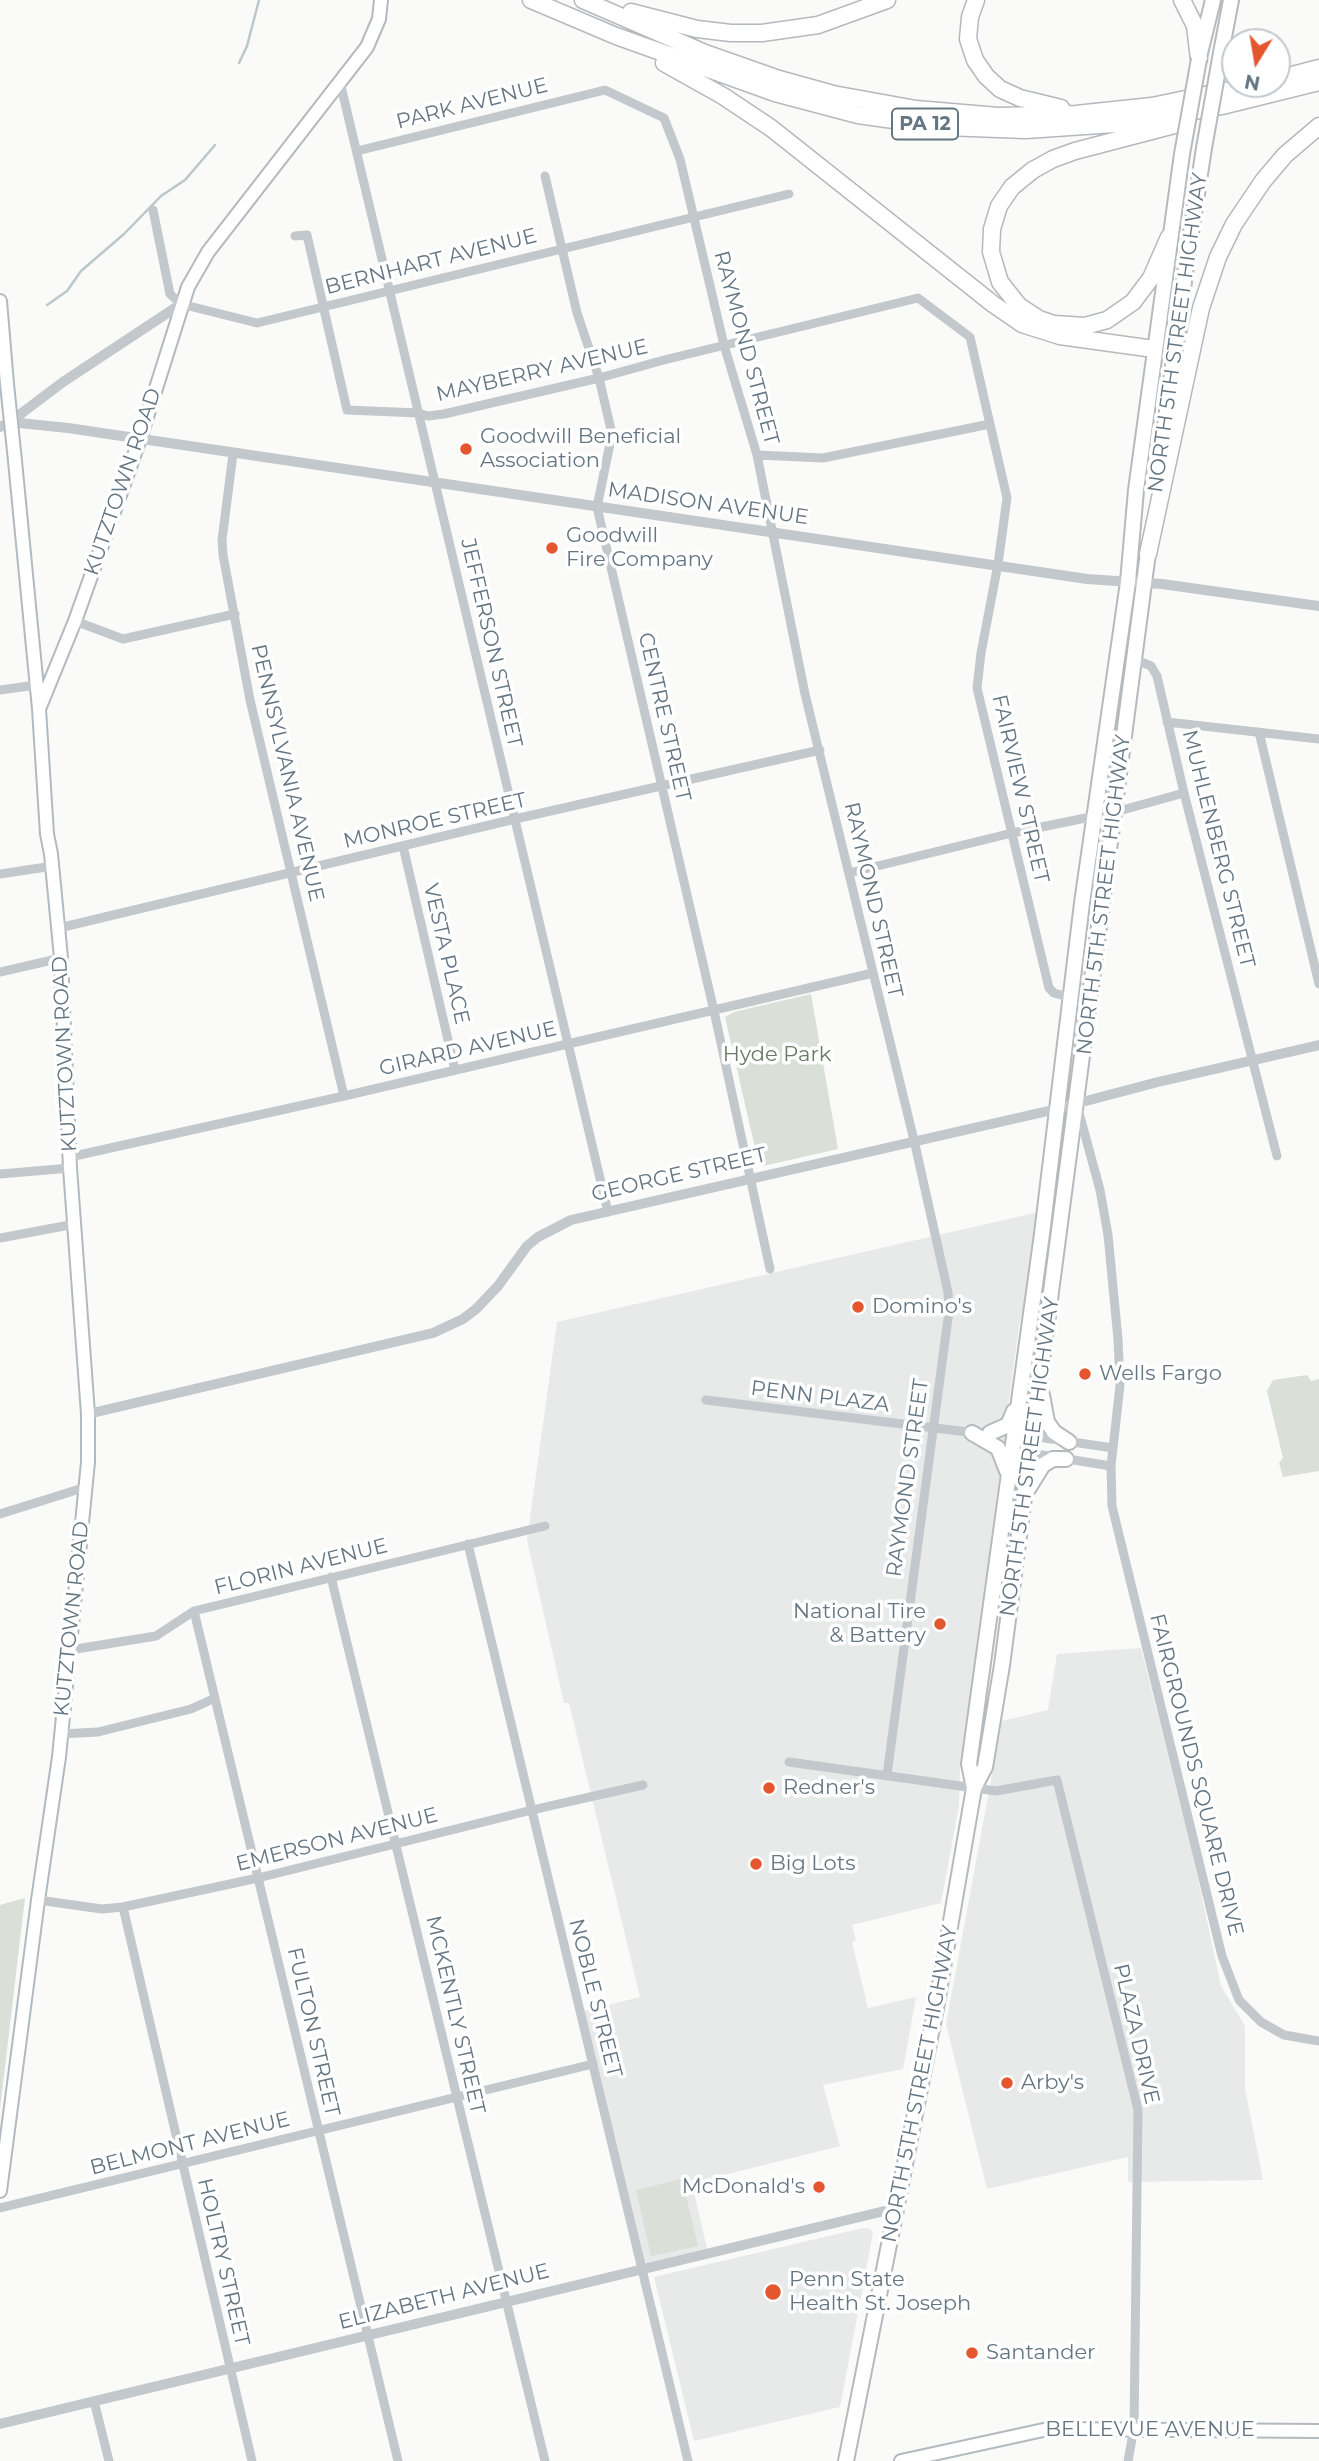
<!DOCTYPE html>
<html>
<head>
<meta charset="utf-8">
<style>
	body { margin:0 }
	#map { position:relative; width:1319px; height:2461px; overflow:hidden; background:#fafaf8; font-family:Montserrat,sans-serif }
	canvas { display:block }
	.north { position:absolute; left:1221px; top:28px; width:70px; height:70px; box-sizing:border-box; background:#fff; border:2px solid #c1c8cd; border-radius:50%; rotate:191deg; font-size:19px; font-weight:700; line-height:28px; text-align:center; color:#657683 }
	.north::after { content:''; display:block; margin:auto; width:24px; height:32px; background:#e4572e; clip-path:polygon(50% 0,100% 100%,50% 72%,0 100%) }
</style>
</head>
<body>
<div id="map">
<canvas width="1319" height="2461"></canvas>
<div class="north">N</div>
</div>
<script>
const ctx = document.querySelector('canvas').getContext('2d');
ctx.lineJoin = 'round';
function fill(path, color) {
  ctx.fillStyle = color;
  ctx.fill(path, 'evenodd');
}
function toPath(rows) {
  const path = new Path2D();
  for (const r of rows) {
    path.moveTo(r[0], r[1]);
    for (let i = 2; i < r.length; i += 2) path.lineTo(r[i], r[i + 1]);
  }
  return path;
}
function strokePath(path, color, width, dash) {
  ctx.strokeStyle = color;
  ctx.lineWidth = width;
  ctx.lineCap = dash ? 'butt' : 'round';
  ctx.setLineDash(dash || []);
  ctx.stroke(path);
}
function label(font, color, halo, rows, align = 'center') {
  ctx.font = font + ' Montserrat,sans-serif';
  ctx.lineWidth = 7;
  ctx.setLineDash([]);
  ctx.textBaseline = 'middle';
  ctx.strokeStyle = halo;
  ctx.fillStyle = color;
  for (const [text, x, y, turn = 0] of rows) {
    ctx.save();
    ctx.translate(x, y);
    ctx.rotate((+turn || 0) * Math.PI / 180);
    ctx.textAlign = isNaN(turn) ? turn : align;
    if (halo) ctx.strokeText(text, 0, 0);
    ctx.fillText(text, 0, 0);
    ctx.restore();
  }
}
const built = toPath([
	[1039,1212,1028,1301,1019,1325,1007,1416,999,1436,1011,1437,1001,1464,960,1771,959,1806,941,1903,852,1925,856,1940,852,1942,868,2008,916,1997,903,2069,823,2085,840,2146,692,2183,708,2253,642,2268,580,2012,640,1997,569,1703,564,1703,527,1540,557,1322],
	[1141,1648,1194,1860,1221,1986,1245,2026,1245,2089,1263,2180,1128,2182,1128,2157,987,2189,946,2024,1002,1721,1048,1710,1057,1654],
	[863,2228,870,2229,873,2233,840,2407,694,2441,654,2277]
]);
const green = toPath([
	[811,994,838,1149,763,1166,758,1161,725,1017,734,1012],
	[1307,1375,1311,1381,1319,1379,1319,1471,1283,1477,1279,1463,1283,1458,1267,1391,1273,1380],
	[25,1898,0,2109,0,1905],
	[682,2179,698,2246,651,2256,636,2190]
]);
const stream = toPath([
	[239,63,247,46,259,0],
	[47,305,67,291,81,271,124,234,161,196,185,180,215,145]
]);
const minor = toPath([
	[340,82,608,1212],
	[357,151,605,90,664,118,680,159,724,345,757,455,805,694,914,1140,948,1292,949,1311,887,1775],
	[545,176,577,313,599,378,612,434,597,507,714,1011,770,1269],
	[153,210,170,294,181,304,257,323,789,194],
	[295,236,307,235,347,410,418,413,428,416,444,414,599,378,664,360,918,298,970,337,1007,498,998,564,981,653,977,688,1049,988,1054,993,1072,998],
	[233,454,222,540,223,555,250,700,344,1096],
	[757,455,823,458,990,424],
	[75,621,123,639,235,614],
	[1134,659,1151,666,1157,676,1184,793,1277,1156],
	[0,690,36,685],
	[1167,722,1319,739],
	[1259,732,1319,984],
	[403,846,455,1070],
	[849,873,1012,833,1115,812,1184,793],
	[0,874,53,866],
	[59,928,515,819,820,750],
	[0,972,61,958],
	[1078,1109,1100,1190,1108,1235,1118,1339,1120,1385,1111,1466,1112,1506,1222,1956,1239,2000,1261,2022,1284,2035,1319,2041],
	[70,1157,344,1096,873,973],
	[0,1174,70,1168],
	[0,1238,75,1224],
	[706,1400,976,1433],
	[1011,1433,1113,1448],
	[1011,1450,1111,1466],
	[0,1514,86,1487],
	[468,1544,688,2461],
	[331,1577,545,2461],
	[194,1611,398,2461],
	[70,1650,156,1636,194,1611,545,1526],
	[60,1734,98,1732,191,1709,215,1698],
	[789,1762,996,1791,1057,1780,1138,2110,1134,2428,1128,2461],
	[38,1900,102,1909,123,1907,258,1878,532,1810,643,1785],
	[123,1907,252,2461],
	[0,2208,593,2064],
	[94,2401,109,2461]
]);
const tertiary = toPath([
	[10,422,68,428,1087,579,1162,584,1319,606],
	[0,427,10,422,63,382,181,304],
	[88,1414,433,1333,463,1319,476,1309,498,1286,527,1246,538,1237,571,1220,1048,1111,1158,1082,1319,1045],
	[0,2424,897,2208]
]);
const secondary = toPath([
	[0,301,7,384],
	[15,461,39,709],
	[0,2191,38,1900,59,1757,88,1462,88,1414,70,1168,61,958,51,854,47,834,39,709,75,621,140,439,188,287,208,252,367,47,379,19,381,0],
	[901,2461,1048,2429,1319,2431]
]);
const primary = toPath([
	[1200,53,1213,0],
	[1221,53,1231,0],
	[1159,473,1186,266,1204,148],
	[1042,1395,1047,1422,1054,1432,1069,1442],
	[972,1433,998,1448,1007,1471],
	[990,1433,1008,1425,1014,1411],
	[1028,1489,1043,1465,1053,1459,1066,1459],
	[974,1788,969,1764,1042,1234,1082,903,1128,582,1136,490,1182,154],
	[846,2461,936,2008,974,1788,985,1767,1002,1665,1149,545]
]);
const motorway = toPath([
	[531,0,616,36,775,93,858,115,944,127,1026,130,1129,123,1222,106,1319,82],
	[583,0,705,53,779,79,833,94,916,109,998,116,1076,114,1152,106,1258,84],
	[976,0,970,17,968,39,975,60,986,76,1000,89,1020,98,1061,108],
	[1182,0,1195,26,1199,59],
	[631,12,697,29,731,33,762,33,818,25,887,0],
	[664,63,723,96,771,128,993,304,1022,324,1060,336,1154,349],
	[1277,79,1319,68],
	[1169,237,1151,278,1133,302,1107,320,1085,326,1054,324,1039,319,1019,306,1000,282,991,252,992,229,999,206,1012,187,1033,170,1053,159,1075,151,1182,123],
	[1148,554,1201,308,1218,257,1234,224,1263,181,1285,155,1319,126]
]);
const secondaryBridge = toPath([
	[7,384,15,461]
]);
const primaryBridge = toPath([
	[1204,148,1221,53],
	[1182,154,1199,59]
]);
const markers = [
	[466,449,7,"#e4572e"],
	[552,548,7,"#e4572e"],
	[858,1307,7,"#e4572e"],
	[1085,1374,7,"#e4572e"],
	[940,1624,7,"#e4572e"],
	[769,1788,7,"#e4572e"],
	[756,1864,7,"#e4572e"],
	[1007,2083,7,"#e4572e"],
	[819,2187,7,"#e4572e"],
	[773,2292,9,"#e4572e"],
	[972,2353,7,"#e4572e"]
];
const shields = [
	[925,124,66]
];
const shieldNames = [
	["PA 12",925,124]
];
const streetNames = [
	["PARK AVENUE",472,104,-14],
	["BERNHART AVENUE",431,262,-14],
	["NORTH 5TH STREET HIGHWAY",1178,333,-82],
	["RAYMOND STREET",746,348,75],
	["MAYBERRY AVENUE",542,371,-13],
	["KUTZTOWN ROAD",123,482,-71],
	["MADISON AVENUE",708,504,8],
	["JEFFERSON STREET",491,643,77],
	["CENTRE STREET",664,717,77],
	["PENNSYLVANIA AVENUE",287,773,77],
	["FAIRVIEW STREET",1020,789,77],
	["MONROE STREET",435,821,-13],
	["MUHLENBERG STREET",1218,849,76],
	["NORTH 5TH STREET HIGHWAY",1104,895,-83],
	["RAYMOND STREET",873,900,77],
	["VESTA PLACE",446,954,77],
	["GIRARD AVENUE",468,1049,-13],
	["KUTZTOWN ROAD",65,1054,-93],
	["GEORGE STREET",679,1175,-13],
	["PENN PLAZA",820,1397,7],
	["NORTH 5TH STREET HIGHWAY",1030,1457,-82],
	["RAYMOND STREET",908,1478,-82],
	["FLORIN AVENUE",301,1567,-14],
	["KUTZTOWN ROAD",72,1619,-84],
	["FAIRGROUNDS SQUARE DRIVE",1196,1775,76],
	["EMERSON AVENUE",337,1840,-14],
	["NOBLE STREET",595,1998,76],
	["MCKENTLY STREET",455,2015,77],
	["FULTON STREET",313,2032,77],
	["PLAZA DRIVE",1136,2034,77],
	["NORTH 5TH STREET HIGHWAY",920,2084,-79],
	["BELMONT AVENUE",190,2144,-14],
	["HOLTRY STREET",223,2262,77],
	["ELIZABETH AVENUE",444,2297,-14],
	["BELLEVUE AVENUE",1150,2430]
];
const poiNames = [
	["Goodwill Beneficial",480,437],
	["Association",480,461],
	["Goodwill",566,536],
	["Fire Company",566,560],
	["Domino's",872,1307],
	["Wells Fargo",1099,1374],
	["National Tire",926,1612,"right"],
	["& Battery",926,1636,"right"],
	["Redner's",783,1788],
	["Big Lots",770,1864],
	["Arby's",1021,2083],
	["McDonald's",805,2187,"right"],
	["Penn State",789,2280],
	["Health St. Joseph",789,2304],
	["Santander",986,2353]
];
const parkNames = [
	["Hyde Park",777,1055]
];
fill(built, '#e8e9e9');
fill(green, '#dadfd7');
strokePath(stream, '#bbc7cb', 2.5);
strokePath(secondary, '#b3babf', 16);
strokePath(primary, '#b5babe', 18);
strokePath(motorway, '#b4b9bd', 19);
strokePath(minor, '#c3c8cc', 9);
strokePath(tertiary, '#c3c8cc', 10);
strokePath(secondary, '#fff', 12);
strokePath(primary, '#fff', 14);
strokePath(motorway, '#fff', 16);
strokePath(secondaryBridge, '#b3babf', 16, []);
strokePath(primaryBridge, '#b5babe', 18, []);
strokePath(secondaryBridge, '#fff', 12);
strokePath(primaryBridge, '#fff', 14);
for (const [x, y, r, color] of markers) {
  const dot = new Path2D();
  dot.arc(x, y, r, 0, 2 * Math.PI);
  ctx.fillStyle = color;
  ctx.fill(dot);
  strokePath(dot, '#fff', 2.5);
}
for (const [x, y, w] of shields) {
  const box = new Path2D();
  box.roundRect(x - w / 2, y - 15.5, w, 31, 5);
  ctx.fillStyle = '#fff';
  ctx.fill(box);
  strokePath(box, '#657683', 2);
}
label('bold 19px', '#657683', null, shieldNames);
label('21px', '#657683', '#fff', streetNames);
label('21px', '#657683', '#fff', poiNames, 'left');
label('21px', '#687a64', '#fff', parkNames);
</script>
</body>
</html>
